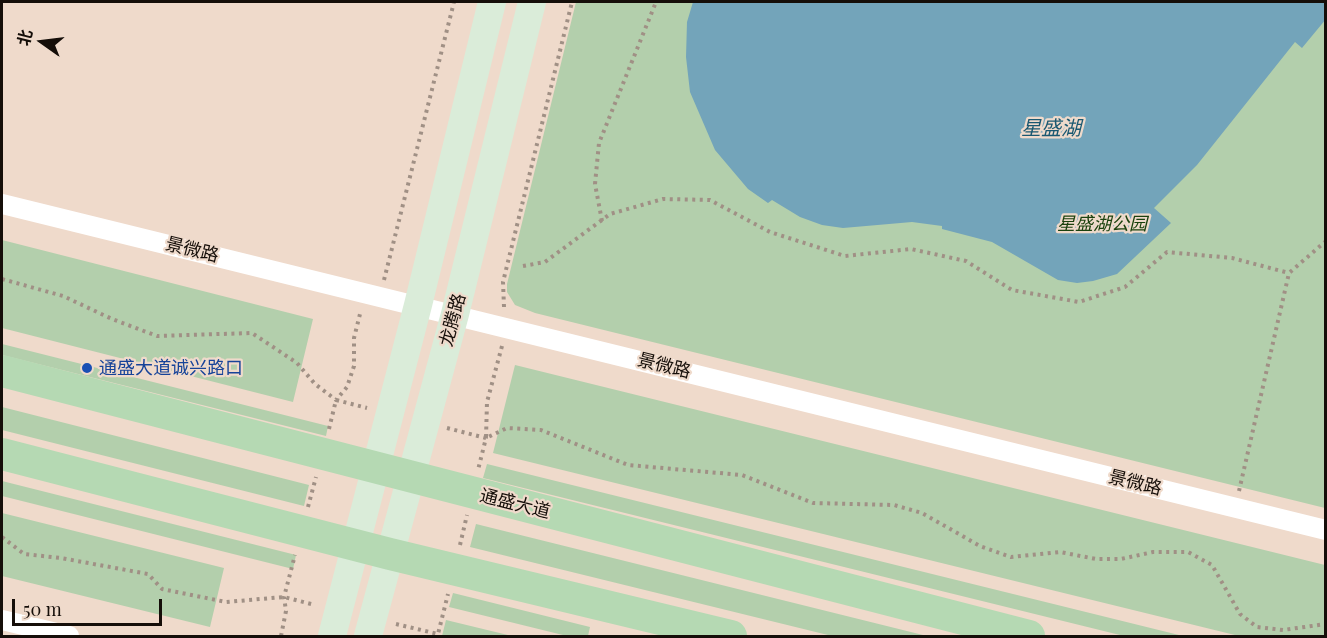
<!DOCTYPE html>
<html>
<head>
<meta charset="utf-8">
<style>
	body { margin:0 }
	#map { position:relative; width:1327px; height:638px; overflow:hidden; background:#efdacb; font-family:"Playfair Display","Noto Sans SC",serif }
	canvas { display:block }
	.frame { position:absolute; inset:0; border:3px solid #150e09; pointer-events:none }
	.north { position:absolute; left:12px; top:12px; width:60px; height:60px; -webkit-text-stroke:4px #efdacb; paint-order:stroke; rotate:284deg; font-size:16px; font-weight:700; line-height:24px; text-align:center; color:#150e09 }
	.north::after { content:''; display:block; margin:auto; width:21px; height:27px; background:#150e09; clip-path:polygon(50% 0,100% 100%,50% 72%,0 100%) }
	.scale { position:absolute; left:12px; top:599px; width:150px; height:27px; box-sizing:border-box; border:3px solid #150e09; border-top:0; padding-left:8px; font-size:18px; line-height:21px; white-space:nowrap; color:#150e09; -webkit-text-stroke:4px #efdacb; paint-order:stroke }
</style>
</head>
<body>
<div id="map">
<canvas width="1327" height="638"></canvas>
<div class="frame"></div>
<div class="north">北</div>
<div class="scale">50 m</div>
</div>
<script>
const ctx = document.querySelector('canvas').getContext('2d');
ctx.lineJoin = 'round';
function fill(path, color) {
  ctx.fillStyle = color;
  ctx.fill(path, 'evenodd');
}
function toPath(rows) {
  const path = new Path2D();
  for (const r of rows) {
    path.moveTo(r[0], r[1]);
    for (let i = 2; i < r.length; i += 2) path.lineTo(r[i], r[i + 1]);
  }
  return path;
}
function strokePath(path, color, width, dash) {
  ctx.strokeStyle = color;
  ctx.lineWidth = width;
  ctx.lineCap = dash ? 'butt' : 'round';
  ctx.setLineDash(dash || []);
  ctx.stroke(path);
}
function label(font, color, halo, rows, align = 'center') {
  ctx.font = font + ' "Playfair Display","Noto Sans SC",serif';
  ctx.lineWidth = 4.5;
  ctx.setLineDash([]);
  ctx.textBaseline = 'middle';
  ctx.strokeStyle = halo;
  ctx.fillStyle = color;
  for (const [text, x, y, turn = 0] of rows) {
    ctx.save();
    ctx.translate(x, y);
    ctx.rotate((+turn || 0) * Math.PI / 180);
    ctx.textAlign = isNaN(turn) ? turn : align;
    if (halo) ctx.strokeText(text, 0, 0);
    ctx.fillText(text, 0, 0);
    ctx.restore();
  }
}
const green = toPath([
	[576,2,1325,2,1325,508,535,313,515,305,507,292,507,284],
	[2,240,313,319,293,402,2,328],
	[2,344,328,426,326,436,2,355],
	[515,365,1325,565,1325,636,1239,636,493,453],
	[2,407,309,485,304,506,2,430],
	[487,464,1183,636,1124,636,483,478],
	[2,481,296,555,293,569,2,496],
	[2,513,224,568,210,627,2,576],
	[476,524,927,636,832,636,470,547],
	[453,593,590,627,588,636,567,636,449,607],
	[446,620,512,636,442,636]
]);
const water = toPath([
	[693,2,1325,2,1326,19,1302,48,1295,42,1197,165,1154,208,1171,223,1117,274,1093,281,1077,283,1058,280,992,242,942,229,942,226,912,222,843,228,822,225,800,217,772,200,768,203,748,189,715,150,690,92,686,57,687,22]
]);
const path = toPath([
	[602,221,595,184,599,143,656,2],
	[523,266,545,262,610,214,663,199,710,200,770,232,845,256,911,249,966,261,1012,290,1079,302,1125,287,1167,252,1232,258,1289,273],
	[2,279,63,296,112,319,157,336,252,333,297,363,315,384,336,400,347,387,354,366,354,338,361,310],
	[384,280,454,2],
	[504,307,503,282,572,2],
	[502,346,487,402,486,438,507,428,541,430,628,465,742,475,813,503,894,505,922,513,980,546,1011,557,1060,552,1096,559,1121,559,1153,552,1188,552,1212,565,1240,614,1257,627,1283,630,1326,624],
	[447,428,486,438,478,470],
	[329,429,336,400,367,408],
	[1239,491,1289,273,1326,241],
	[308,507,316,477],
	[2,537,24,554,61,558,148,574,162,589,226,602,284,597,315,605],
	[460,545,467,515],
	[396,624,438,634,448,594],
	[281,636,286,611,284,597,295,555]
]);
const minor = toPath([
	[2,204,1326,530],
	[2,620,69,636]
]);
const secondary = toPath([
	[332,636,418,305,492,2],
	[368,636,455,314,532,2]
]);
const primary = toPath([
	[2,371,1029,636],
	[2,454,390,554,731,636]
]);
const markers = [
	[87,368,6,"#1a4fb4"]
];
const parkNames = [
	["星盛湖公园",1102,224]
];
const streetNames = [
	["景微路",192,250,14],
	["龙腾路",453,320,-75],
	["景微路",664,366,14],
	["景微路",1135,483,14],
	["通盛大道",515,504,14]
];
const transitNames = [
	["通盛大道诚兴路口",99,368]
];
const waterNames = [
	["星盛湖",1051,129]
];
fill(green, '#b3cfac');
fill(water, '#73a4ba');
strokePath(path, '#a09085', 4, [3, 4.5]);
strokePath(minor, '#fff', 20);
strokePath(secondary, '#daecd9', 28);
strokePath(primary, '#b5d9b3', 32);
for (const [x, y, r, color] of markers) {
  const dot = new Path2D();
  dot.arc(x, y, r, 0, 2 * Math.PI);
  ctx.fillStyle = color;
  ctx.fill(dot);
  strokePath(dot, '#efdacb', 2);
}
label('italic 18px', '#1a410d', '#efdacb', parkNames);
label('18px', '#150e09', '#efdacb', streetNames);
label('18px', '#164399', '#efdacb', transitNames, 'left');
label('italic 20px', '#1a5871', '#efdacb', waterNames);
</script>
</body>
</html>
